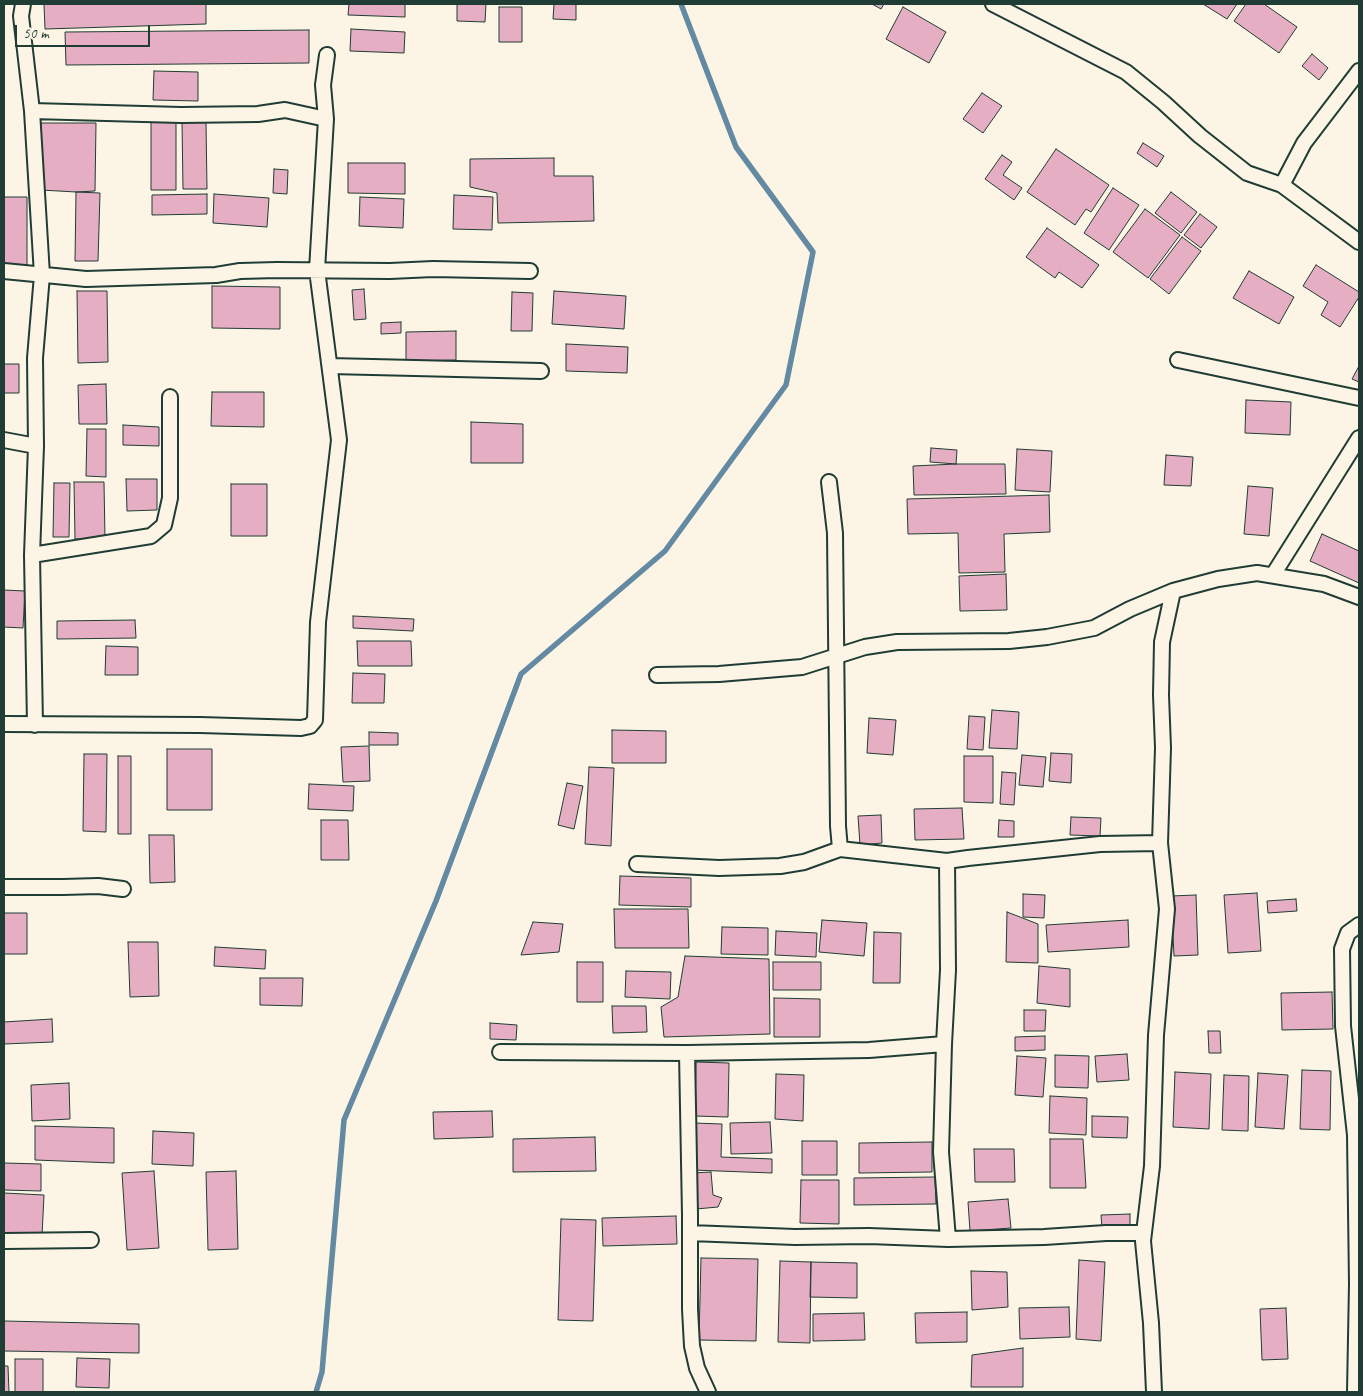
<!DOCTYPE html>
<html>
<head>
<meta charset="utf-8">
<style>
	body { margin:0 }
	#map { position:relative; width:1363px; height:1396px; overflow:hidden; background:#fcf5e5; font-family:Caveat,sans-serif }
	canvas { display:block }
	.frame { position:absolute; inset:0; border:5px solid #1f3d34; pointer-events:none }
	.scale { position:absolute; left:15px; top:25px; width:135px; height:22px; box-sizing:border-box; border:2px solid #1f3d34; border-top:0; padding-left:6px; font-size:15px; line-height:18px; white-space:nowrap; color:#1f3d34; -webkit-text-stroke:4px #fcf5e5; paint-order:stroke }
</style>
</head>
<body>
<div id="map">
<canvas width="1363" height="1396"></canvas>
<div class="frame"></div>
<div class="scale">50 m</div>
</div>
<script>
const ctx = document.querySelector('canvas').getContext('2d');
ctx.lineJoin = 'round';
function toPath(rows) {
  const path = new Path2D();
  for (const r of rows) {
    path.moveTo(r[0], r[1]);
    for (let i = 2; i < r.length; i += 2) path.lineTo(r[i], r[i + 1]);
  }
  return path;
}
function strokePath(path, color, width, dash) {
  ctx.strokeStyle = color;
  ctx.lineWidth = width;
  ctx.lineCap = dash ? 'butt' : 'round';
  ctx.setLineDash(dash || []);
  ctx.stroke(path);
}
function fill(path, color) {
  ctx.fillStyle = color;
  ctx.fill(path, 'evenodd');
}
const stream = toPath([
	[316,1392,322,1372,344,1120,436,901,521,674,665,551,786,385,813,252,736,147,681,4]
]);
const building = toPath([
	[44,4,206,4,206,24,45,29,44,4],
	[349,4,405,4,405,17,348,15,349,4],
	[457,4,486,4,485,22,457,21,457,4],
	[554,4,576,4,576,20,553,19,554,4],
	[872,4,884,4,881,9,872,4],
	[1203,4,1237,4,1227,19,1203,4],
	[1246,4,1264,4,1297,27,1279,53,1234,21,1246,4],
	[499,7,522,7,522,42,499,42,499,7],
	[903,7,946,32,929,63,886,39,903,7],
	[351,29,405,32,404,53,350,51,351,29],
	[309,30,309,63,66,65,65,32,309,30],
	[1312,54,1328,68,1319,80,1302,66,1312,54],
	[154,71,198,72,198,101,153,100,154,71],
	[982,93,1002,106,983,133,963,119,982,93],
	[151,122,176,122,176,190,151,190,151,122],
	[182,122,206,122,207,189,183,189,182,122],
	[41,123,96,123,95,191,76,192,41,190,41,123],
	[1143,143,1164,156,1157,167,1137,153,1143,143],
	[1056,149,1109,185,1091,212,1086,209,1075,225,1027,192,1056,149],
	[1002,155,1012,162,1003,175,1022,188,1014,200,985,179,1002,155],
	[554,158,554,176,593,176,594,221,498,223,497,193,470,187,470,159,554,158],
	[348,163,405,163,405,194,348,193,348,163],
	[274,169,288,170,287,194,273,193,274,169],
	[1113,188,1139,205,1109,250,1084,233,1113,188],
	[76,192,100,193,98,261,75,261,76,192],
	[1171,192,1197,212,1181,233,1155,213,1171,192],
	[207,194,207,214,152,215,152,195,207,194],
	[214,194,269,198,267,227,213,223,214,194],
	[454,195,493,197,492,230,453,229,454,195],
	[4,197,27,197,27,265,4,265,4,197],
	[360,197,404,199,403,228,359,226,360,197],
	[1145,209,1180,235,1148,278,1113,252,1145,209],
	[1200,214,1217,227,1201,248,1184,235,1200,214],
	[1047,228,1099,265,1082,288,1059,272,1055,278,1026,257,1047,228],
	[1182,237,1201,251,1169,294,1150,279,1182,237],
	[1316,265,1359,292,1359,297,1340,327,1321,315,1328,302,1303,286,1316,265],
	[1249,271,1294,297,1279,324,1233,298,1249,271],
	[212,286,280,287,280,329,212,328,212,286],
	[364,289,366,319,354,320,352,290,364,289],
	[77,291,107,291,108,362,78,363,77,291],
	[554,291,626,296,624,329,552,324,554,291],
	[512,292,533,293,532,331,511,331,512,292],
	[401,322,401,333,381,334,381,323,401,322],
	[456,331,456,360,406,361,406,332,456,331],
	[566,344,628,347,627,373,566,371,566,344],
	[4,364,19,364,19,393,4,393,4,364],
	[1359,366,1359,382,1352,379,1359,366],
	[106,384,107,424,79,424,78,385,106,384],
	[212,392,264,392,264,427,211,426,212,392],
	[1246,400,1291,402,1290,435,1245,433,1246,400],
	[471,422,523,424,523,463,471,463,471,422],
	[123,425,159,427,159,446,123,445,123,425],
	[87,429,106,429,106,477,86,476,87,429],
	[931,448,957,450,956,464,930,462,931,448],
	[1017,449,1052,451,1050,492,1015,490,1017,449],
	[1166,455,1193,457,1191,486,1164,485,1166,455],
	[956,464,1005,464,1006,494,914,495,913,466,956,464],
	[126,479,157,479,157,510,127,511,126,479],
	[74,482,104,482,105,539,75,539,74,482],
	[54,483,70,483,69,537,53,537,54,483],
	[231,484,267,484,267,536,231,536,231,484],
	[1248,486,1273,488,1269,536,1244,534,1248,486],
	[1049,495,1050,532,1004,534,1005,572,959,573,958,533,908,534,907,499,1049,495],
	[1322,534,1359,551,1359,583,1310,561,1322,534],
	[1006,574,1007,610,960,611,959,576,1006,574],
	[4,590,25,591,23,628,4,627,4,590],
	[353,616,414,619,413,631,353,628,353,616],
	[135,620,136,638,57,639,57,621,135,620],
	[357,641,411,641,412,666,358,666,357,641],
	[106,646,138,647,138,675,105,675,106,646],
	[353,673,385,674,384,703,352,703,353,673],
	[992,710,1019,712,1017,749,989,748,992,710],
	[969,716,985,717,983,750,967,749,969,716],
	[869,718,896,720,893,755,867,753,869,718],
	[612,730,666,731,666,763,612,763,612,730],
	[369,732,398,733,398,745,369,745,369,732],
	[369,746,370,781,343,782,341,747,369,746],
	[167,749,212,749,212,810,167,810,167,749],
	[1051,753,1072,754,1071,783,1049,781,1051,753],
	[84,754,107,754,106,832,83,831,84,754],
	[1022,755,1046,757,1043,787,1019,785,1022,755],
	[118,756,131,756,131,834,118,834,118,756],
	[964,756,993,756,993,803,964,802,964,756],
	[589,767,614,768,611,846,585,844,589,767],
	[1002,772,1016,773,1014,805,1000,804,1002,772],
	[567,783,583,786,574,829,558,825,567,783],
	[309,784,354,786,353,811,308,809,309,784],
	[962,808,964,839,915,840,914,809,962,808],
	[881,815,882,843,860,845,858,816,881,815],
	[1071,817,1101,818,1100,836,1070,835,1071,817],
	[321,820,348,820,349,860,321,860,321,820],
	[999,820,1014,821,1014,837,998,837,999,820],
	[149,835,174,835,175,882,150,883,149,835],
	[620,876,691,878,691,907,619,905,620,876],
	[1257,893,1261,951,1228,953,1224,895,1257,893],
	[1023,894,1045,895,1044,918,1023,917,1023,894],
	[1196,895,1198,955,1174,956,1171,896,1196,895],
	[1296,899,1297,911,1268,913,1267,901,1296,899],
	[614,909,688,909,689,948,615,948,614,909],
	[1007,912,1038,924,1038,963,1006,962,1007,912],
	[4,913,27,913,27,954,4,954,4,913],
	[822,920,867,923,864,956,819,952,822,920],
	[1128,920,1129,947,1048,952,1046,925,1128,920],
	[533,922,563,924,559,952,521,955,533,922],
	[722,927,768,928,768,955,721,954,722,927],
	[776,931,817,933,816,957,775,955,776,931],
	[874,932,901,933,900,983,873,983,874,932],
	[128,942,158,942,159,996,130,997,128,942],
	[215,947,266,950,265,969,214,966,215,947],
	[685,956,769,959,770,1034,664,1037,661,1007,678,997,685,956],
	[577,962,603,962,603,1002,577,1002,577,962],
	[773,962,821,962,821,990,773,990,773,962],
	[1039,966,1070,969,1070,1007,1037,1003,1039,966],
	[626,971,671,972,670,999,625,997,626,971],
	[260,978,303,978,302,1006,260,1005,260,978],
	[1332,992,1333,1029,1282,1030,1281,993,1332,992],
	[774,998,820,999,820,1037,774,1037,774,998],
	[612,1006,646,1006,647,1032,613,1033,612,1006],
	[1024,1010,1046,1010,1045,1031,1024,1031,1024,1010],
	[52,1019,53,1042,4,1044,4,1022,52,1019],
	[490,1023,517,1025,516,1040,490,1039,490,1023],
	[1208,1031,1220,1031,1221,1053,1209,1053,1208,1031],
	[1045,1036,1045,1050,1015,1051,1015,1037,1045,1036],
	[1127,1054,1129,1080,1097,1082,1095,1056,1127,1054],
	[1055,1055,1089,1056,1088,1088,1055,1087,1055,1055],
	[1017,1056,1046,1058,1043,1097,1015,1095,1017,1056],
	[696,1062,729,1063,728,1117,695,1116,696,1062],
	[1302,1070,1331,1071,1330,1130,1300,1129,1302,1070],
	[1175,1072,1211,1074,1209,1129,1173,1127,1175,1072],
	[1258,1073,1288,1075,1284,1129,1255,1127,1258,1073],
	[776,1074,804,1075,803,1121,775,1119,776,1074],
	[1224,1075,1249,1076,1248,1131,1222,1130,1224,1075],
	[69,1083,70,1119,32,1121,31,1085,69,1083],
	[1050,1096,1087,1098,1086,1135,1049,1133,1050,1096],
	[492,1111,493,1137,434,1139,433,1112,492,1111],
	[1092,1116,1128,1117,1127,1138,1092,1137,1092,1116],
	[770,1122,772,1153,731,1154,730,1123,770,1122],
	[694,1123,722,1124,721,1157,772,1159,772,1173,692,1170,694,1123],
	[35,1126,114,1128,114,1163,35,1160,35,1126],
	[153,1131,194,1133,193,1166,152,1164,153,1131],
	[595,1137,596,1171,513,1172,513,1139,595,1137],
	[1050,1139,1083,1139,1086,1188,1050,1188,1050,1139],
	[802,1141,837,1141,837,1175,802,1175,802,1141],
	[932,1142,932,1172,859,1173,859,1143,932,1142],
	[974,1149,1014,1149,1015,1182,975,1182,974,1149],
	[4,1163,41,1164,41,1191,4,1190,4,1163],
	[154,1171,159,1248,127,1250,122,1173,154,1171],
	[236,1171,238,1249,208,1250,206,1172,236,1171],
	[711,1172,713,1195,722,1198,718,1207,696,1209,693,1173,711,1172],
	[935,1177,936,1204,854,1205,854,1178,935,1177],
	[801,1180,839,1180,839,1224,800,1223,801,1180],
	[4,1193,44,1195,42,1236,4,1233,4,1193],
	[1008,1199,1011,1228,970,1231,968,1202,1008,1199],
	[1130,1214,1130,1227,1102,1228,1101,1215,1130,1214],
	[676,1216,677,1244,603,1246,602,1218,676,1216],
	[561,1219,596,1220,593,1321,558,1320,561,1219],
	[701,1258,758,1259,756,1341,699,1340,701,1258],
	[1079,1260,1105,1262,1101,1341,1076,1339,1079,1260],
	[780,1261,811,1262,810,1343,778,1342,780,1261],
	[811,1262,857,1263,857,1298,810,1297,811,1262],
	[971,1271,1007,1272,1008,1307,972,1310,971,1271],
	[1069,1307,1070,1337,1020,1339,1019,1308,1069,1307],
	[1286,1308,1288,1359,1262,1360,1260,1309,1286,1308],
	[967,1312,967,1342,916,1343,915,1313,967,1312],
	[864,1313,865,1340,813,1341,813,1314,864,1313],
	[4,1321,139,1324,139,1353,4,1351,4,1321],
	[1023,1348,1023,1387,971,1387,972,1355,1023,1348],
	[77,1358,110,1359,109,1388,76,1387,77,1358],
	[15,1359,43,1359,43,1392,15,1392,15,1359],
	[4,1366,8,1366,9,1392,4,1392,4,1366]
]);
const street = toPath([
	[23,4,21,16,32,111,42,275,35,358,36,446,32,555,35,725],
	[993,4,1126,72,1163,102,1200,136,1247,173,1282,185,1359,242],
	[32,111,181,115,258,114,285,110,326,119],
	[1282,185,1304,143,1359,71],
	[4,271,86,279,216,275,240,271,277,270,390,271,433,269,530,271],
	[1178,360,1359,398],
	[330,366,541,371],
	[4,440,36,446],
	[829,482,835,533,838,826,840,849],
	[32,555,151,536,164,525,170,498,170,397],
	[1273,575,1359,438],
	[657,675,719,674,802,667,865,647,897,642,1009,641,1047,637,1094,628,1130,609,1173,591,1218,579,1257,573,1324,584,1359,597],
	[4,724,200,725,301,728,310,726,315,720,318,622,339,440,317,270,326,119,323,85,327,55],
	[947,861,948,970,944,1044,941,1152,948,1239],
	[637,864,719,868,780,866,804,862,840,849,947,861,968,858,1100,844,1160,843],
	[4,887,63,887,98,886,123,889],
	[500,1052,687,1053,869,1050,944,1044],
	[687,1053,690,1215,690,1309,692,1346,697,1368,708,1392],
	[690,1233,795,1237,869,1236,948,1239,1044,1237,1106,1233,1144,1233],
	[4,1241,91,1240],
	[1154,1392,1151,1323,1143,1241,1152,1166,1156,1035,1167,909,1160,843,1163,748,1161,695,1162,642,1173,591],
	[1355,1392,1357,1284,1355,1135,1343,1026,1342,949,1348,933,1359,925]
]);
strokePath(stream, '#638aa2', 5.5);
fill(building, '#e6aec2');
strokePath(building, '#1f3d34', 1);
strokePath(street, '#1f3d34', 18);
strokePath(street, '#fcf5e5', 14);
</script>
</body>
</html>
